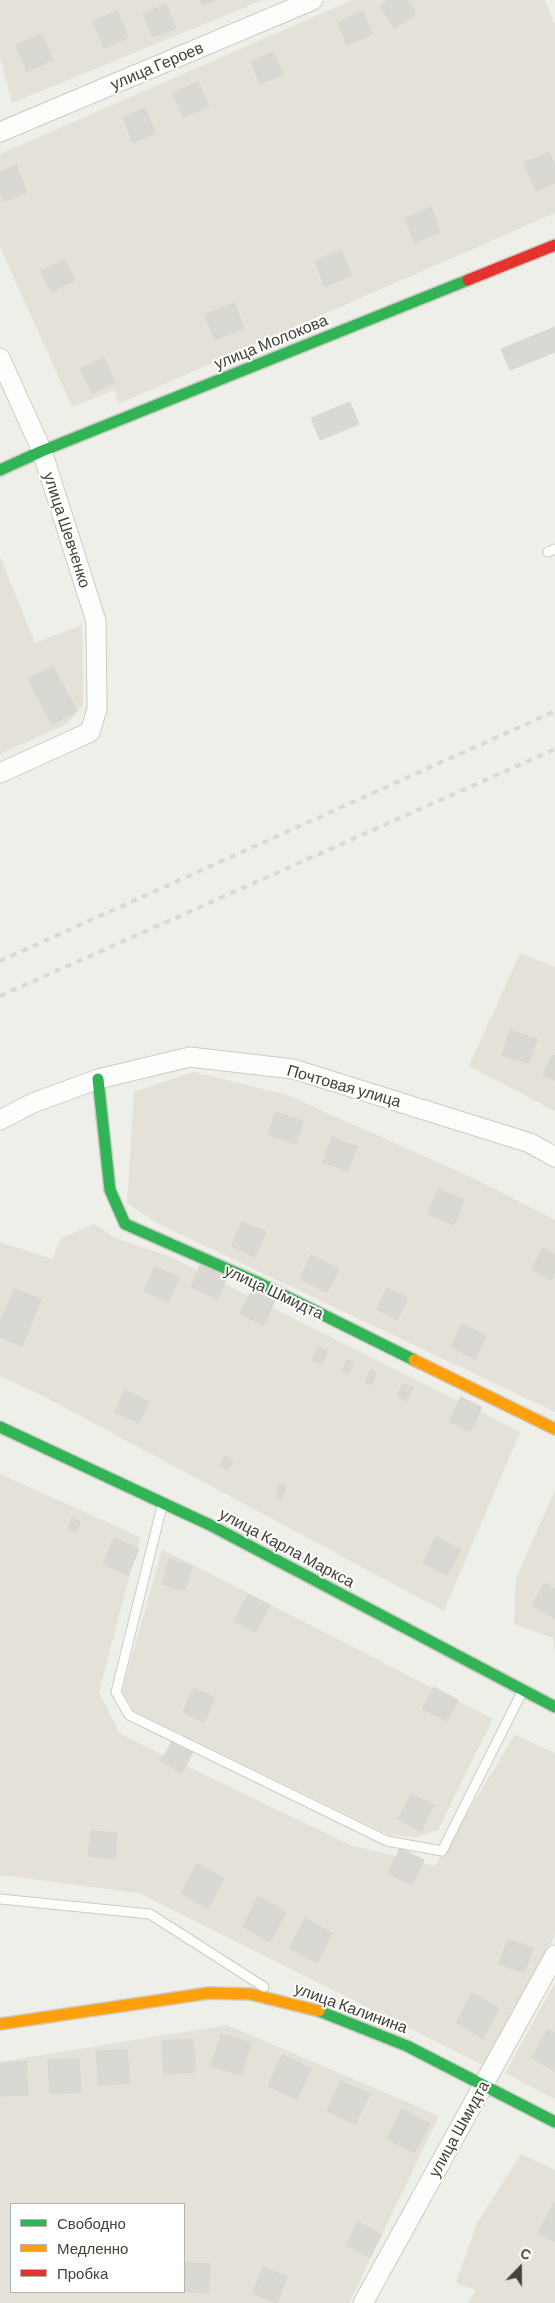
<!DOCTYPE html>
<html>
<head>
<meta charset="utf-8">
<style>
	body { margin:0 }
	#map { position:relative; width:555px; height:2303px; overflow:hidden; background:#efefea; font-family:Barlow,sans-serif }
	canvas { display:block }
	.legend { position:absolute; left:10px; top:2203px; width:175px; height:90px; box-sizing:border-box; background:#fff; border:1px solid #b5b3af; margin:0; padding:6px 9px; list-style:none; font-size:15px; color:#454137 }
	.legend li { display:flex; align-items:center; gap:10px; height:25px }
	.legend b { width:25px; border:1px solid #b5b3af }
	.north { position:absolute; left:495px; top:2243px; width:50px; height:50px; -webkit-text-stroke:4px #fff; paint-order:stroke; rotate:22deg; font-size:14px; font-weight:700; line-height:20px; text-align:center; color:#454137 }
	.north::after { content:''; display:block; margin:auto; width:18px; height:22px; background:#454137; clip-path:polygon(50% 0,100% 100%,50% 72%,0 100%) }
</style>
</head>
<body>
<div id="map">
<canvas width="555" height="2303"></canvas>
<ul class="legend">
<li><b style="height:6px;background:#30b455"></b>Свободно</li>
<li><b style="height:6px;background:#ff9f0a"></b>Медленно</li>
<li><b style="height:6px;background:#e5322d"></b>Пробка</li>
</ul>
<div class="north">С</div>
</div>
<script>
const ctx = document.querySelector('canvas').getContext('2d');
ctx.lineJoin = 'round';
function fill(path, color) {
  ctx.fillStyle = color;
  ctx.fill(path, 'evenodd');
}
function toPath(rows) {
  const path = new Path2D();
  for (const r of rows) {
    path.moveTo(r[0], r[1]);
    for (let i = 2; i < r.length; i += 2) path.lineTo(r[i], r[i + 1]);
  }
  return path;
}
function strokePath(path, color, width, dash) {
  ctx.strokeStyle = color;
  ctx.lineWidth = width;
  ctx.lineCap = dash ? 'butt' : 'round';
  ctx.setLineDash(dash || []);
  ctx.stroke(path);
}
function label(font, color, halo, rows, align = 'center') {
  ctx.font = font + ' Barlow,sans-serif';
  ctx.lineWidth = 4;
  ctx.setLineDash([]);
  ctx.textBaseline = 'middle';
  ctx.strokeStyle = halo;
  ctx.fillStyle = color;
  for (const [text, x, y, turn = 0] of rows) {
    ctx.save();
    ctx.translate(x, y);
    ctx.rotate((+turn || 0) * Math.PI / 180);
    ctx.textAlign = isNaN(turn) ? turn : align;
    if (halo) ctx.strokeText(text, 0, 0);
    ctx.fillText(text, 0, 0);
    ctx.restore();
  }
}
const residential = toPath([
	[0,0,263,0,12,103,0,57],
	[352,0,545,0,555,25,555,213,118,404,115,390,72,407,0,247,0,154],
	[0,557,35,643,82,625,83,705,67,724,0,754],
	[520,953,555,967,555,1111,469,1066],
	[194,1072,287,1095,475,1179,555,1220,555,1412,159,1224,127,1203,134,1092],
	[94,1224,118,1239,171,1257,520,1432,444,1611,43,1396,0,1376,0,1242,52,1259,61,1238],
	[0,1474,140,1537,99,1692,120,1734,350,1845,435,1866,515,1735,555,1753,555,1935,485,2066,139,1893,0,1875],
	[555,1490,555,1654,553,1638,514,1624,516,1578],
	[162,1549,493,1719,438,1830,416,1837,390,1835,134,1711,122,1691],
	[555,1983,555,2099,505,2073],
	[227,2025,439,2116,349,2303,0,2303,0,2062],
	[11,2204,184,2204,184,2292,11,2292],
	[521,2154,555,2170,555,2303,468,2303,476,2290,456,2283,477,2223]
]);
const building = toPath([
	[200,0,216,0,202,6,200,0],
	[389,0,408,0,416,14,394,28,380,6,389,0],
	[166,4,176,28,153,37,143,14,166,4],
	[117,11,128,38,104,48,93,21,117,11],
	[363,11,372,34,347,45,338,22,363,11],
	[42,34,53,60,27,71,16,45,42,34],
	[273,52,283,75,260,84,251,61,273,52],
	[198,82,209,106,183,117,173,93,198,82],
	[145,108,155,133,133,143,123,117,145,108],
	[549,152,555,166,555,183,536,191,524,163,549,152],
	[16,165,27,192,4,202,0,192,0,172,16,165],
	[431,207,440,232,415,242,405,218,431,207],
	[341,250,351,276,325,287,315,261,341,250],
	[64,260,75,280,51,292,41,271,64,260],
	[234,303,244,328,215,340,205,315,234,303],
	[555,327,555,352,510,370,501,349,555,327],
	[104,358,115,382,92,393,80,369,104,358],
	[350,402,359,424,320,440,311,418,350,402],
	[53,666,77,711,52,724,28,679,53,666],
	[510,1030,537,1039,529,1063,502,1055,510,1030],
	[552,1055,555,1056,555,1080,543,1075,552,1055],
	[275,1112,303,1121,296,1144,268,1135,275,1112],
	[332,1137,357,1147,348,1171,323,1162,332,1137],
	[438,1189,464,1200,454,1225,428,1214,438,1189],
	[242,1222,266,1232,255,1257,232,1246,242,1222],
	[543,1248,555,1255,555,1272,551,1280,532,1269,543,1248],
	[311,1255,339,1269,327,1292,300,1279,311,1255],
	[200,1265,227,1277,218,1299,191,1287,200,1265],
	[155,1267,179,1277,168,1302,144,1291,155,1267],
	[253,1287,276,1299,263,1325,240,1314,253,1287],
	[387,1288,408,1298,397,1320,377,1309,387,1288],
	[14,1289,41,1299,22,1346,0,1337,0,1323,14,1289],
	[462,1324,486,1336,475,1359,451,1347,462,1324],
	[317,1347,327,1351,322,1364,312,1360,317,1347],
	[347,1360,353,1362,348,1375,342,1372,347,1360],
	[371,1370,376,1372,371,1385,365,1382,371,1370],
	[403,1384,413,1388,407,1401,397,1396,403,1384],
	[125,1390,149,1402,139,1423,115,1412,125,1390],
	[461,1397,482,1407,470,1431,449,1421,461,1397],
	[225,1456,233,1461,228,1470,220,1466,225,1456],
	[280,1484,286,1486,281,1498,276,1496,280,1484],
	[72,1518,80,1522,76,1532,68,1529,72,1518],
	[436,1537,461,1550,447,1575,423,1563,436,1537],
	[114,1538,139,1549,128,1575,103,1564,114,1538],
	[169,1559,192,1566,184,1591,162,1584,169,1559],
	[544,1583,555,1589,555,1618,532,1606,544,1583],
	[248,1594,270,1605,256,1632,234,1621,248,1594],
	[434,1687,458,1700,447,1721,423,1709,434,1687],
	[194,1688,215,1698,204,1722,183,1712,194,1688],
	[172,1741,193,1752,182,1773,161,1761,172,1741],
	[411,1794,434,1805,421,1831,398,1819,411,1794],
	[91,1831,117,1833,115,1859,88,1856,91,1831],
	[400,1848,424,1860,412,1885,388,1873,400,1848],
	[197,1864,224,1878,208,1908,181,1893,197,1864],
	[258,1897,286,1912,270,1942,243,1927,258,1897],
	[305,1918,332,1933,317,1963,289,1948,305,1918],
	[508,1939,533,1948,524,1973,499,1964,508,1939],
	[472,1993,499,2008,483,2038,456,2023,472,1993],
	[548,2029,555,2033,555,2071,532,2058,548,2029],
	[221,2034,251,2043,241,2075,211,2066,221,2034],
	[193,2039,195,2072,164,2074,162,2041,193,2039],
	[127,2050,130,2083,99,2085,96,2051,127,2050],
	[282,2055,311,2068,297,2099,268,2086,282,2055],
	[79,2059,81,2092,50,2094,48,2060,79,2059],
	[26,2061,28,2095,0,2096,0,2063,26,2061],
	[341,2081,370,2094,355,2124,327,2111,341,2081],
	[402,2109,430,2124,414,2153,387,2139,402,2109],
	[554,2203,555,2204,555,2242,538,2233,554,2203],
	[358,2222,382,2235,370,2257,346,2245,358,2222],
	[185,2263,210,2264,209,2293,184,2291,185,2263],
	[263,2267,287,2277,277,2303,253,2293,263,2267]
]);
const lane = toPath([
	[548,552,555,549],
	[162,1506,116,1692,129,1715,387,1841,442,1851,522,1692],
	[0,1899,150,1914,264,1987]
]);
const street = toPath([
	[0,132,313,0],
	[0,358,42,451,96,621,97,709,90,732,0,773],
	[0,1120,33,1103,98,1079,190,1057,293,1069,530,1143,555,1157],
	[363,2303,555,1955]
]);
const fast = toPath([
	[0,470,42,451,468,280],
	[98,1079,110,1190,125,1224,259,1283,414,1360],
	[0,1427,210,1525,555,1707],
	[319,2011,407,2046,555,2122]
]);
const slow = toPath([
	[414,1360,555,1429],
	[0,2024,209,1993,250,1994,319,2011]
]);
const jam = toPath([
	[468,280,555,245]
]);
const rail = toPath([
	[0,961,555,711],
	[0,996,555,749]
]);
const streetNames = [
	["улица Героев",157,66,-23],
	["улица Молокова",271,342,-22],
	["улица Шевченко",67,530,72],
	["Почтовая улица",344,1086,16],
	["улица Шмидта",274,1292,25],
	["улица Карла Маркса",287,1548,28],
	["улица Калинина",351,2008,20],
	["улица Шмидта",459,2129,-61]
];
fill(residential, '#e3e1d8');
fill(building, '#d9d8d2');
strokePath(building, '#d7d6d0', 1);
strokePath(lane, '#cccbc6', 11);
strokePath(street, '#cccbc6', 21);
strokePath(fast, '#ceccc1', 14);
strokePath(slow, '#ceccc1', 14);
strokePath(jam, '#ceccc1', 14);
strokePath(lane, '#fdfdfc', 9);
strokePath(street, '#fdfdfc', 19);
strokePath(fast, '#30b455', 11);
strokePath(slow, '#ff9f0a', 11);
strokePath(jam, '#e5322d', 11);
strokePath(rail, '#d9d9d8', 4, [6, 6]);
label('16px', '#454137', '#fff', streetNames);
</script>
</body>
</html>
